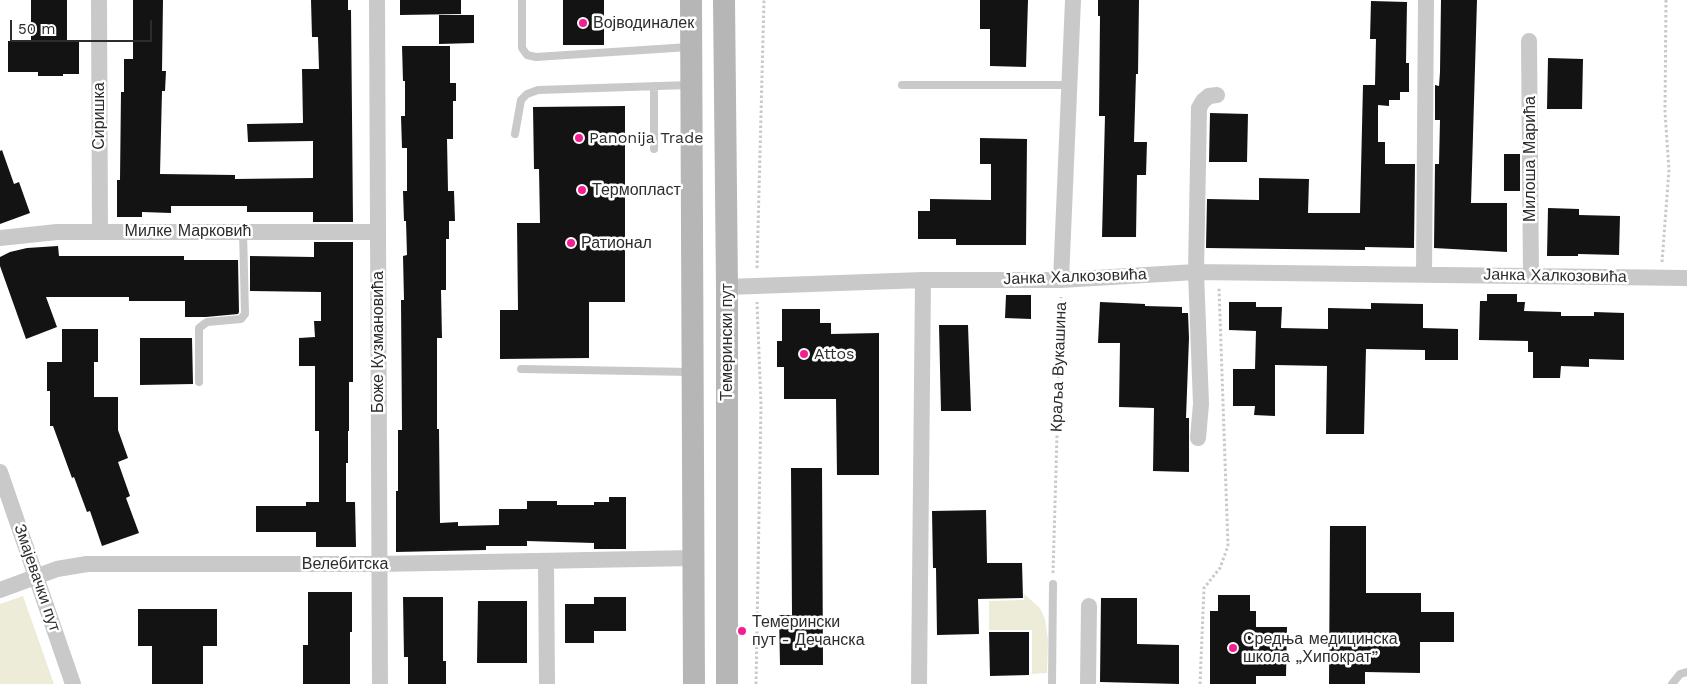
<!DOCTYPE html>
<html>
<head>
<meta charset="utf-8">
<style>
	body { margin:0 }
	#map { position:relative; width:1687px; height:684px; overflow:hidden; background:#fff; font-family:"Work Sans",sans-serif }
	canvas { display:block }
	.scale { position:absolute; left:10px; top:20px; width:142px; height:22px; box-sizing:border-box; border:2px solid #2c2c2c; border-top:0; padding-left:6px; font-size:15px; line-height:18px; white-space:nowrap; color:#2c2c2c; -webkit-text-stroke:4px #fff; paint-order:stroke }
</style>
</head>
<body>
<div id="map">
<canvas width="1687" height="684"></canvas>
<div class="scale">50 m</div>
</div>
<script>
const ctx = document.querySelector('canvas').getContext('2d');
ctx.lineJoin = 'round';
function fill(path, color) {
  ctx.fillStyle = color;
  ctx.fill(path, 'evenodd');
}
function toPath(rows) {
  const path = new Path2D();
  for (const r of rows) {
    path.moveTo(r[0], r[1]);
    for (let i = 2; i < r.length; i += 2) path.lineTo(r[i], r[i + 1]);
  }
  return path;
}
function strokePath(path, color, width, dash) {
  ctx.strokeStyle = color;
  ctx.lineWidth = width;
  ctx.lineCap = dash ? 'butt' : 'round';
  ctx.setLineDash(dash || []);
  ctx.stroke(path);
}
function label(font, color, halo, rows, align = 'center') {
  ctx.font = font + ' "Work Sans",sans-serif';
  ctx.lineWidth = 5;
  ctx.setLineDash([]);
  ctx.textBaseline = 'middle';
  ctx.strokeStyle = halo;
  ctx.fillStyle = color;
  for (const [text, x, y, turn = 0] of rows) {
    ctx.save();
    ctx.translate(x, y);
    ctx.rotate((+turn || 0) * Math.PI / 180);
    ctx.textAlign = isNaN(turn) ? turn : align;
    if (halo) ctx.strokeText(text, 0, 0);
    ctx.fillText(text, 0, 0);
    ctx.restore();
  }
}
const green = toPath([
	[1024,594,1040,608,1045,619,1048,640,1047,673,1032,674,1032,630,989,630,989,601,1024,600],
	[23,596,54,684,0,684,0,604]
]);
const building = toPath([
	[31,0,67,0,67,41,79,41,79,74,63,74,63,76,38,76,38,72,8,72,8,41,31,41],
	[133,0,163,0,162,71,166,71,165,91,162,91,160,174,235,175,235,179,313,178,313,141,248,142,247,124,303,123,302,69,319,69,318,37,312,37,311,0,348,0,348,10,351,10,353,222,313,222,313,212,247,212,247,206,171,206,171,213,142,212,142,217,117,217,117,180,120,180,121,92,124,92,124,59,133,59],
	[400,0,461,0,461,14,400,15],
	[563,0,604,0,604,45,563,45],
	[980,0,1028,0,1026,67,990,66,990,29,980,29],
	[1098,0,1139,0,1138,74,1136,74,1134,142,1147,142,1146,175,1137,175,1136,237,1102,237,1105,116,1099,116,1100,16,1098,16],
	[1441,0,1477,0,1471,203,1507,203,1507,252,1434,248,1435,164,1439,164,1440,120,1435,120,1435,85,1439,86,1440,72],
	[1371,1,1407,2,1406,63,1409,63,1409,92,1400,92,1400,100,1389,100,1389,106,1378,105,1378,142,1385,142,1385,164,1415,164,1414,248,1365,247,1365,250,1206,248,1207,199,1259,200,1259,178,1309,179,1308,213,1360,213,1363,85,1375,85,1376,39,1370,39],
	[439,15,474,15,474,43,439,44],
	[402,46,450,46,450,83,456,83,456,101,453,101,453,139,447,139,448,191,454,191,455,221,449,221,449,239,446,239,446,290,441,290,442,338,437,338,437,429,439,429,440,523,458,522,458,526,499,525,499,509,527,509,527,501,557,501,557,505,594,505,594,502,609,502,609,497,626,497,626,549,594,549,594,543,527,541,527,546,486,546,486,550,396,552,396,491,398,491,398,430,402,430,401,300,404,300,403,256,407,255,406,221,404,221,403,191,407,191,407,148,402,148,401,116,405,116,405,81,403,81],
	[1548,58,1583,59,1582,109,1547,109],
	[625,106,625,302,589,302,589,358,500,359,500,310,518,310,517,223,540,223,539,169,534,169,533,107],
	[1210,113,1248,114,1247,162,1209,162],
	[980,138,1027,139,1026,245,956,245,956,239,918,239,918,211,930,211,930,199,991,200,991,164,980,164],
	[2,150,14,184,19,182,30,213,0,224,0,151],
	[1504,154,1520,154,1520,191,1504,191],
	[1548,208,1579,209,1579,215,1620,216,1619,255,1578,254,1578,256,1547,256],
	[314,242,353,242,353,382,349,382,349,431,348,431,348,463,346,463,346,502,355,502,356,547,316,547,316,532,256,532,256,506,306,506,306,502,319,502,319,431,315,431,315,366,299,366,299,338,315,337,314,321,321,321,321,292,250,291,250,256,314,257],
	[58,246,59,256,184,256,184,260,238,260,239,312,238,314,206,317,185,317,185,301,129,301,129,297,46,297,57,327,26,339,0,266,0,257,10,252,27,248],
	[1487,294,1517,294,1517,302,1525,302,1524,311,1561,312,1561,316,1594,316,1594,312,1624,313,1624,360,1589,359,1589,367,1561,366,1560,378,1533,378,1533,352,1528,352,1528,341,1479,340,1480,301,1487,301],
	[1006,295,1031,295,1031,319,1005,318],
	[1100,302,1145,304,1145,306,1182,307,1182,313,1188,313,1189,338,1186,418,1189,418,1189,472,1153,471,1154,408,1119,407,1120,343,1098,343],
	[1229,302,1256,302,1256,307,1282,307,1281,328,1328,329,1328,308,1371,309,1371,303,1423,304,1423,328,1458,329,1458,360,1425,360,1425,350,1366,349,1364,434,1326,434,1327,366,1275,365,1275,416,1254,415,1255,406,1233,406,1233,369,1255,369,1256,331,1229,330],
	[782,309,820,309,820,323,831,323,831,334,879,333,879,475,837,475,836,399,784,399,784,367,777,367,777,341,782,341],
	[939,325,968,325,971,411,941,411],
	[62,329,98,329,98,362,94,362,94,397,118,397,118,430,128,458,118,462,130,496,126,498,139,533,102,546,90,511,87,512,74,477,72,478,53,426,50,426,50,391,47,391,47,362,62,362],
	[140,338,192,338,193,384,140,385],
	[791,468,822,468,823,665,780,665,779,615,792,615],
	[986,510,987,563,1022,563,1023,598,978,599,979,634,937,635,936,568,933,568,932,511],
	[1330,526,1366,526,1366,593,1421,593,1421,612,1454,612,1454,642,1420,642,1420,673,1365,672,1365,684,1329,684],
	[308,592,352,592,352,632,350,632,350,684,303,684,303,645,308,645],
	[1218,595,1250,595,1250,611,1256,611,1256,627,1287,627,1286,676,1256,676,1256,684,1210,684,1210,611,1218,611],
	[403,597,443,597,443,661,446,661,446,684,408,684,408,657,404,657],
	[594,597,626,597,626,631,594,631,594,643,565,643,565,604,594,604],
	[1101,598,1137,598,1137,644,1179,645,1179,684,1100,682],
	[478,601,527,601,527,663,477,663],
	[138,609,217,609,217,646,203,646,203,684,152,684,152,646,138,646],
	[989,632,1029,632,1029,675,990,676]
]);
const path = toPath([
	[1662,262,1669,170,1665,112,1666,0],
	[757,268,764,0],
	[1053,573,1061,297],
	[756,684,761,405,757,302],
	[1200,684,1204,588,1220,568,1228,546,1219,288]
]);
const lane = toPath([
	[522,0,522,48,527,55,536,57,689,47],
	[902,85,1069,85],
	[654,86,654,149],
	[515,134,521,100,527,94,538,90,689,85],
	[521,369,691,372],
	[199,382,199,328,207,322,241,319,245,314,243,231],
	[1052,684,1053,584],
	[1672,684,1680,674,1687,672]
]);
const street = toPath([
	[99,0,100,231],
	[377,0,380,684],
	[1529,41,1531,276],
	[0,238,57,232,377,232],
	[1424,275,1426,0],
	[1061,280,1073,0],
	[727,287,923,280,1061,280,1196,272,1687,278],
	[1198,438,1201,404,1196,272,1199,108,1203,101,1209,96,1217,95],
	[0,472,73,684],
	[546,562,547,684],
	[0,590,57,569,87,564,379,564,693,558],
	[919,684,923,280],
	[1088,684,1089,606]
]);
const secondary = toPath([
	[691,0,694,684],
	[724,0,727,287,727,684]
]);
const markers = [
	[583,23,5,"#f31f90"],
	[579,138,5,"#f31f90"],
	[582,190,5,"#f31f90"],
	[571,243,5,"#f31f90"],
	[804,354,5,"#f31f90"],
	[742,631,5,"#f31f90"],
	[1233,648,5,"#f31f90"]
];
const poiNames = [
	["Војводиналек",593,23],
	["Panonija Trade",589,138],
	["Термопласт",592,190],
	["Ратионал",581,243],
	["Attos",814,354],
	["Темерински",752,622],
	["пут - Дечанска",752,640],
	["Средња медицинска",1243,639],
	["школа „Хипократ”",1243,657]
];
const streetNames = [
	["Сиришка",99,116,-90],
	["Милоша Марића",1530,159,-90],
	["Милке Марковић",188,231],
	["Јанка Халкозовића",1555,276,1],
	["Јанка Халкозовића",1075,277,-2],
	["Боже Кузмановића",378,342,-90],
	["Темерински пут",727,342,-90],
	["Краља Вукашина",1059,367,-88],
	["Велебитска",345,564],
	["Змајевачки пут",37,578,71]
];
fill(green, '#ececd8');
fill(building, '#131313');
strokePath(path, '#c9c9c9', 3, [2.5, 2.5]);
strokePath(lane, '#c9c9c9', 8);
strokePath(street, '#c9c9c9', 16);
strokePath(secondary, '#b6b6b6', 22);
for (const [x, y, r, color] of markers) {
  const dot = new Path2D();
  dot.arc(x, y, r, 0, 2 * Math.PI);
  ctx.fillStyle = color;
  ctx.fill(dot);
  strokePath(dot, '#fff', 2);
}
label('16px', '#2c2c2c', '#fff', poiNames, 'left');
label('16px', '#2c2c2c', '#fff', streetNames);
</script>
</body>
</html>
